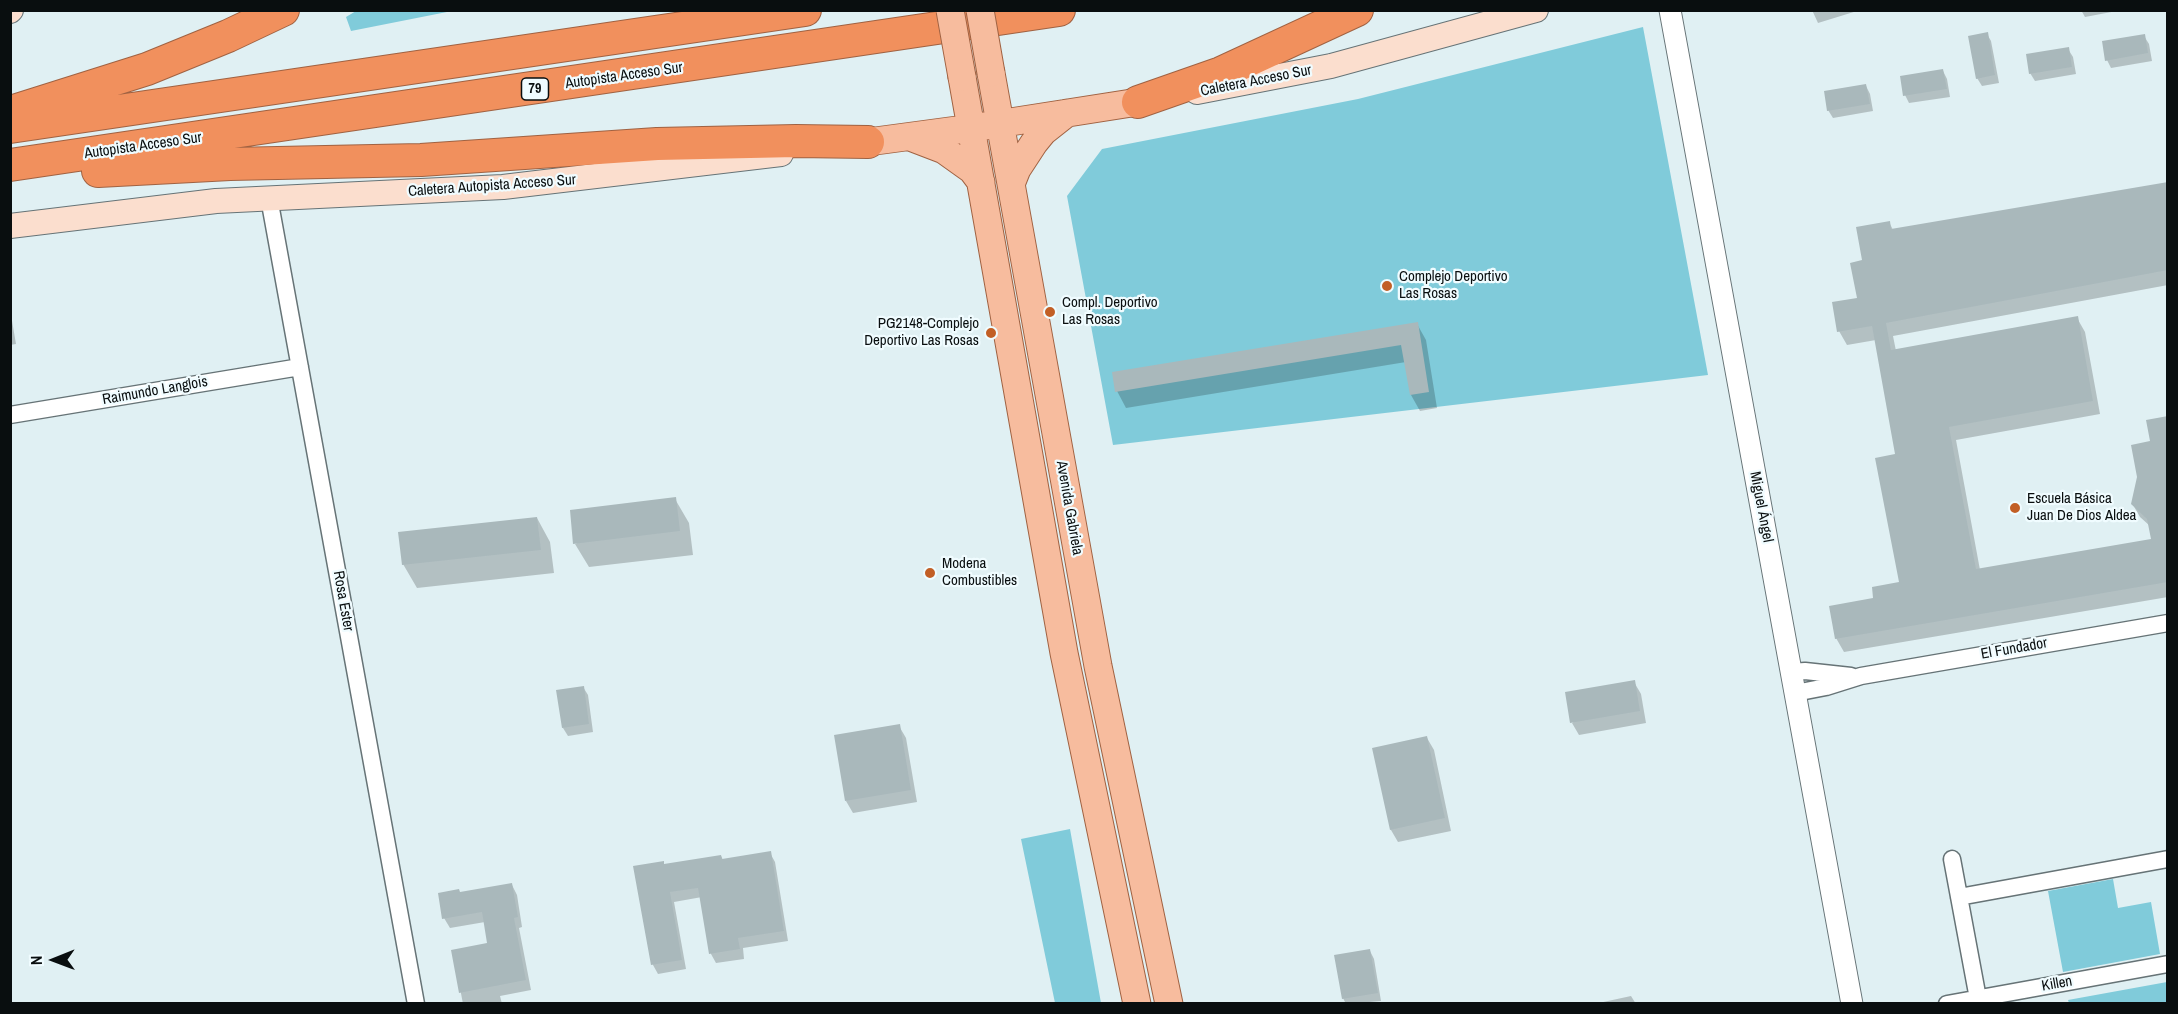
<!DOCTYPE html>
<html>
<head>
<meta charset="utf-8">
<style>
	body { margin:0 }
	#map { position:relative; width:2178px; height:1014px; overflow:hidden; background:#e0f0f3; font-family:"Archivo Narrow",sans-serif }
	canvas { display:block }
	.frame { position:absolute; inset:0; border:12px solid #090e0f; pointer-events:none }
	.north { position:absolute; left:24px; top:930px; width:60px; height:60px; -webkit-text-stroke:4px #f0fcff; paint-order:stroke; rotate:269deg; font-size:16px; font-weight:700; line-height:24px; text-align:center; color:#090e0f }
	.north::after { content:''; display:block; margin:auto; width:21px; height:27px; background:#090e0f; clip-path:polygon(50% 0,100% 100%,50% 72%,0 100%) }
</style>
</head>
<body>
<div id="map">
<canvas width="2178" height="1014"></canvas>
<div class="frame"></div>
<div class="north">N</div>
</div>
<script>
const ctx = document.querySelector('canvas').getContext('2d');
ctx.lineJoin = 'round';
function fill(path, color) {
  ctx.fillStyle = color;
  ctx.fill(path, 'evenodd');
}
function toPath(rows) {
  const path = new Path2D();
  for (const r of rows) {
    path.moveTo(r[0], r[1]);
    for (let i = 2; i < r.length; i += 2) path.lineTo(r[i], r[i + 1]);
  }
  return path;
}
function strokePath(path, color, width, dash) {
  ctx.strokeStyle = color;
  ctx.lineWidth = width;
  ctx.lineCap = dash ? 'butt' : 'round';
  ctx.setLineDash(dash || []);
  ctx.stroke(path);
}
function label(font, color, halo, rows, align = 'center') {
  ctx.font = font + ' "Archivo Narrow",sans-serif';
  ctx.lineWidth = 4.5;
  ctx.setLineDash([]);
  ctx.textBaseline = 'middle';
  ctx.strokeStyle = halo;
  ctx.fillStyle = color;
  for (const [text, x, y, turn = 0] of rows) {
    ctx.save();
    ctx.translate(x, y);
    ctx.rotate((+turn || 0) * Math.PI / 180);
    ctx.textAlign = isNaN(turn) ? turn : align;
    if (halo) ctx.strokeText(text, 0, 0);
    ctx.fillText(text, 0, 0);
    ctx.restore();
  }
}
const green = toPath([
	[356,11,356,10,452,11,351,31,346,17],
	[1643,27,1708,375,1113,445,1067,196,1102,149,1358,99],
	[1070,829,1101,1003,1055,1003,1021,839],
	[2113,879,2118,908,2151,902,2160,954,2063,972,2048,891],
	[2167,982,2167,1003,2069,1003,2068,1000]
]);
const shadow = toPath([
	[1812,10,1856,10,1857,11,1818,23],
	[2081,10,2122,10,2085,17],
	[1987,34,1991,41,1999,83,1982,86,1977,78],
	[2144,36,2149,44,2152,61,2111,68,2107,60],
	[2068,49,2073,57,2076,74,2035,81,2030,73],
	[1943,71,1947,79,1950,97,1909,103,1905,95],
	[1866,86,1870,94,1873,111,1833,118,1828,110],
	[2168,183,2168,285,1893,336,1896,351,2077,318,2085,332,2100,414,1956,440,1980,570,2153,541,2150,526,2140,517,2132,503,2152,443,2168,417,2168,597,1844,652,1836,638,1875,600,1900,584,1896,455,1876,340,1847,345,1839,331,1858,299,1863,262,1889,222,1893,230],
	[10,309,16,344,10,345],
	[1417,324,1426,340,1437,408,1420,411,1411,395,1406,362,1126,408,1117,391],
	[675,499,689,523,693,555,589,567,575,544],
	[537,518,550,542,554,573,417,588,403,564],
	[1634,682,1641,694,1646,723,1579,735,1572,723],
	[583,687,588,695,593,732,568,736,563,728],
	[899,726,906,738,917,802,853,813,846,801],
	[1427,738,1434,750,1451,831,1398,842,1391,830,1374,749],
	[770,853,775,862,788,941,743,948,744,959,716,963,711,954,702,897,674,902,686,969,658,974,653,965,665,866,721,856,723,860],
	[512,885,517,895,522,927,519,928,531,990,500,996,502,1004,463,1004,453,951,489,945,485,922,450,928,444,918,460,893],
	[1370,951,1374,959,1381,1001,1346,1004,1343,998],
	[1631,996,1636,1004,1594,1004]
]);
const building = toPath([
	[1988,32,1995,75,1976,79,1968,36],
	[2145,34,2148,53,2105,61,2102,41],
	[2069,47,2072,67,2029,74,2026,54],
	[1943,69,1947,89,1903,96,1900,76],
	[1866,84,1870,104,1827,111,1824,91],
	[2168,182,2168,270,1886,323,1891,350,2078,316,2093,401,1949,427,1976,569,2151,539,2147,519,2131,504,2137,477,2131,445,2150,441,2146,420,2168,416,2168,582,1835,639,1829,606,1873,598,1872,587,1899,582,1875,458,1895,454,1872,326,1837,332,1832,302,1857,298,1850,263,1862,260,1856,227,1890,221,1891,229],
	[1418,322,1429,392,1410,395,1401,345,1115,392,1112,372],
	[676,497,680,531,573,544,570,510],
	[537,517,541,550,402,565,398,532],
	[1635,680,1640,711,1570,723,1565,692],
	[584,686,589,724,562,728,556,690],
	[900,724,911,790,845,801,834,735],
	[1427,736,1445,818,1390,830,1372,748],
	[771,851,784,931,738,938,740,949,709,954,698,888,670,892,682,960,651,965,633,866,664,861,664,864,721,855,722,859],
	[512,883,518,917,514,918,526,980,459,993,451,950,487,943,482,912,442,919,438,893,459,889,460,892],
	[1370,949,1378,993,1342,999,1334,955]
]);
const minor = toPath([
	[269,198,416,1004],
	[10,415,300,367],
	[1791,672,1805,671,1851,676],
	[1795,693,1826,687,1861,676,2168,623],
	[1952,859,1979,1004],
	[1959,897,2168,859],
	[1947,1004,2168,964]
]);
const tertiary = toPath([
	[1670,10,1852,1004]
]);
const secondary = toPath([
	[10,11,11,10],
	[1197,92,1331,66,1536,10],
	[10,226,216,201,503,187,781,154]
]);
const primary = toPath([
	[991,73,1098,666,1169,1004],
	[962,77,1064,653,1137,1004],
	[910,137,944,150,972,170,981,182],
	[868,142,972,128,1138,102],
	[1011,184,1017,169,1034,143,1043,132,1067,113]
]);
const motorway = toPath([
	[1138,102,1221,73,1357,10],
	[14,111,147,69,228,36,283,10],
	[10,127,805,10],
	[10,165,1059,10],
	[98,171,230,164,421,160,657,144,796,141,868,142]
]);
const primaryBridge = toPath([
	[950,10,962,77],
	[980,10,991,73]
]);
const markers = [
	[1387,286,6,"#c25f25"],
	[1050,312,6,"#c25f25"],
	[991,333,6,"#c25f25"],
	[2015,508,6,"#c25f25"],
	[930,573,6,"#c25f25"]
];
const shields = [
	[535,89,27]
];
const shieldNames = [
	["79",535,89]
];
const streetNames = [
	["Autopista Acceso Sur",624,76,-8],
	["Caletera Acceso Sur",1256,81,-11],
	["Autopista Acceso Sur",143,146,-8],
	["Caletera Autopista Acceso Sur",492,186,-4],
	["Raimundo Langlois",155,391,-10],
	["Miguel Ángel",1761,507,79],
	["Avenida Gabriela",1069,508,80],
	["Rosa Ester",343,601,80],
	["El Fundador",2014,649,-10],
	["Killen",2057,984,-10]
];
const poiNames = [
	["Complejo Deportivo",1399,277],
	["Las Rosas",1399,294],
	["Compl. Deportivo",1062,303],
	["Las Rosas",1062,320],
	["PG2148-Complejo",979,324,"right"],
	["Deportivo Las Rosas",979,341,"right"],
	["Escuela Básica",2027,499],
	["Juan De Dios Aldea",2027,516],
	["Modena",942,564],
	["Combustibles",942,581]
];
fill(green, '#80cbda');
fill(shadow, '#0003');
fill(building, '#a9b8bb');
strokePath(minor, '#667376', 19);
strokePath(tertiary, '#667376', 23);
strokePath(secondary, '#667376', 26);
strokePath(primary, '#a06242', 29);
strokePath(motorway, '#a06242', 34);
strokePath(minor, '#fff', 16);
strokePath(tertiary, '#fff', 21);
strokePath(secondary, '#fbdece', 24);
strokePath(primary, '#f7bc9e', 27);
strokePath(motorway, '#f1905d', 32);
strokePath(primaryBridge, '#a06242', 29, []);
strokePath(primaryBridge, '#f7bc9e', 27);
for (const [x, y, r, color] of markers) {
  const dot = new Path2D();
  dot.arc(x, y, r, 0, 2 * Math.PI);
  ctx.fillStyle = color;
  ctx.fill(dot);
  strokePath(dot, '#f0fcff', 2);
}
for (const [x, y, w] of shields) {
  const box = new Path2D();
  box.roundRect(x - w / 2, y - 11, w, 22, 4.5);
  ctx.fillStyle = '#f0fcff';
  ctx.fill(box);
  strokePath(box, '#090e0f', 1.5);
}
label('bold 14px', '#090e0f', null, shieldNames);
label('15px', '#090e0f', '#f0fcff', streetNames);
label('15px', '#090e0f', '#f0fcff', poiNames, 'left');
</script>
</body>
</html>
